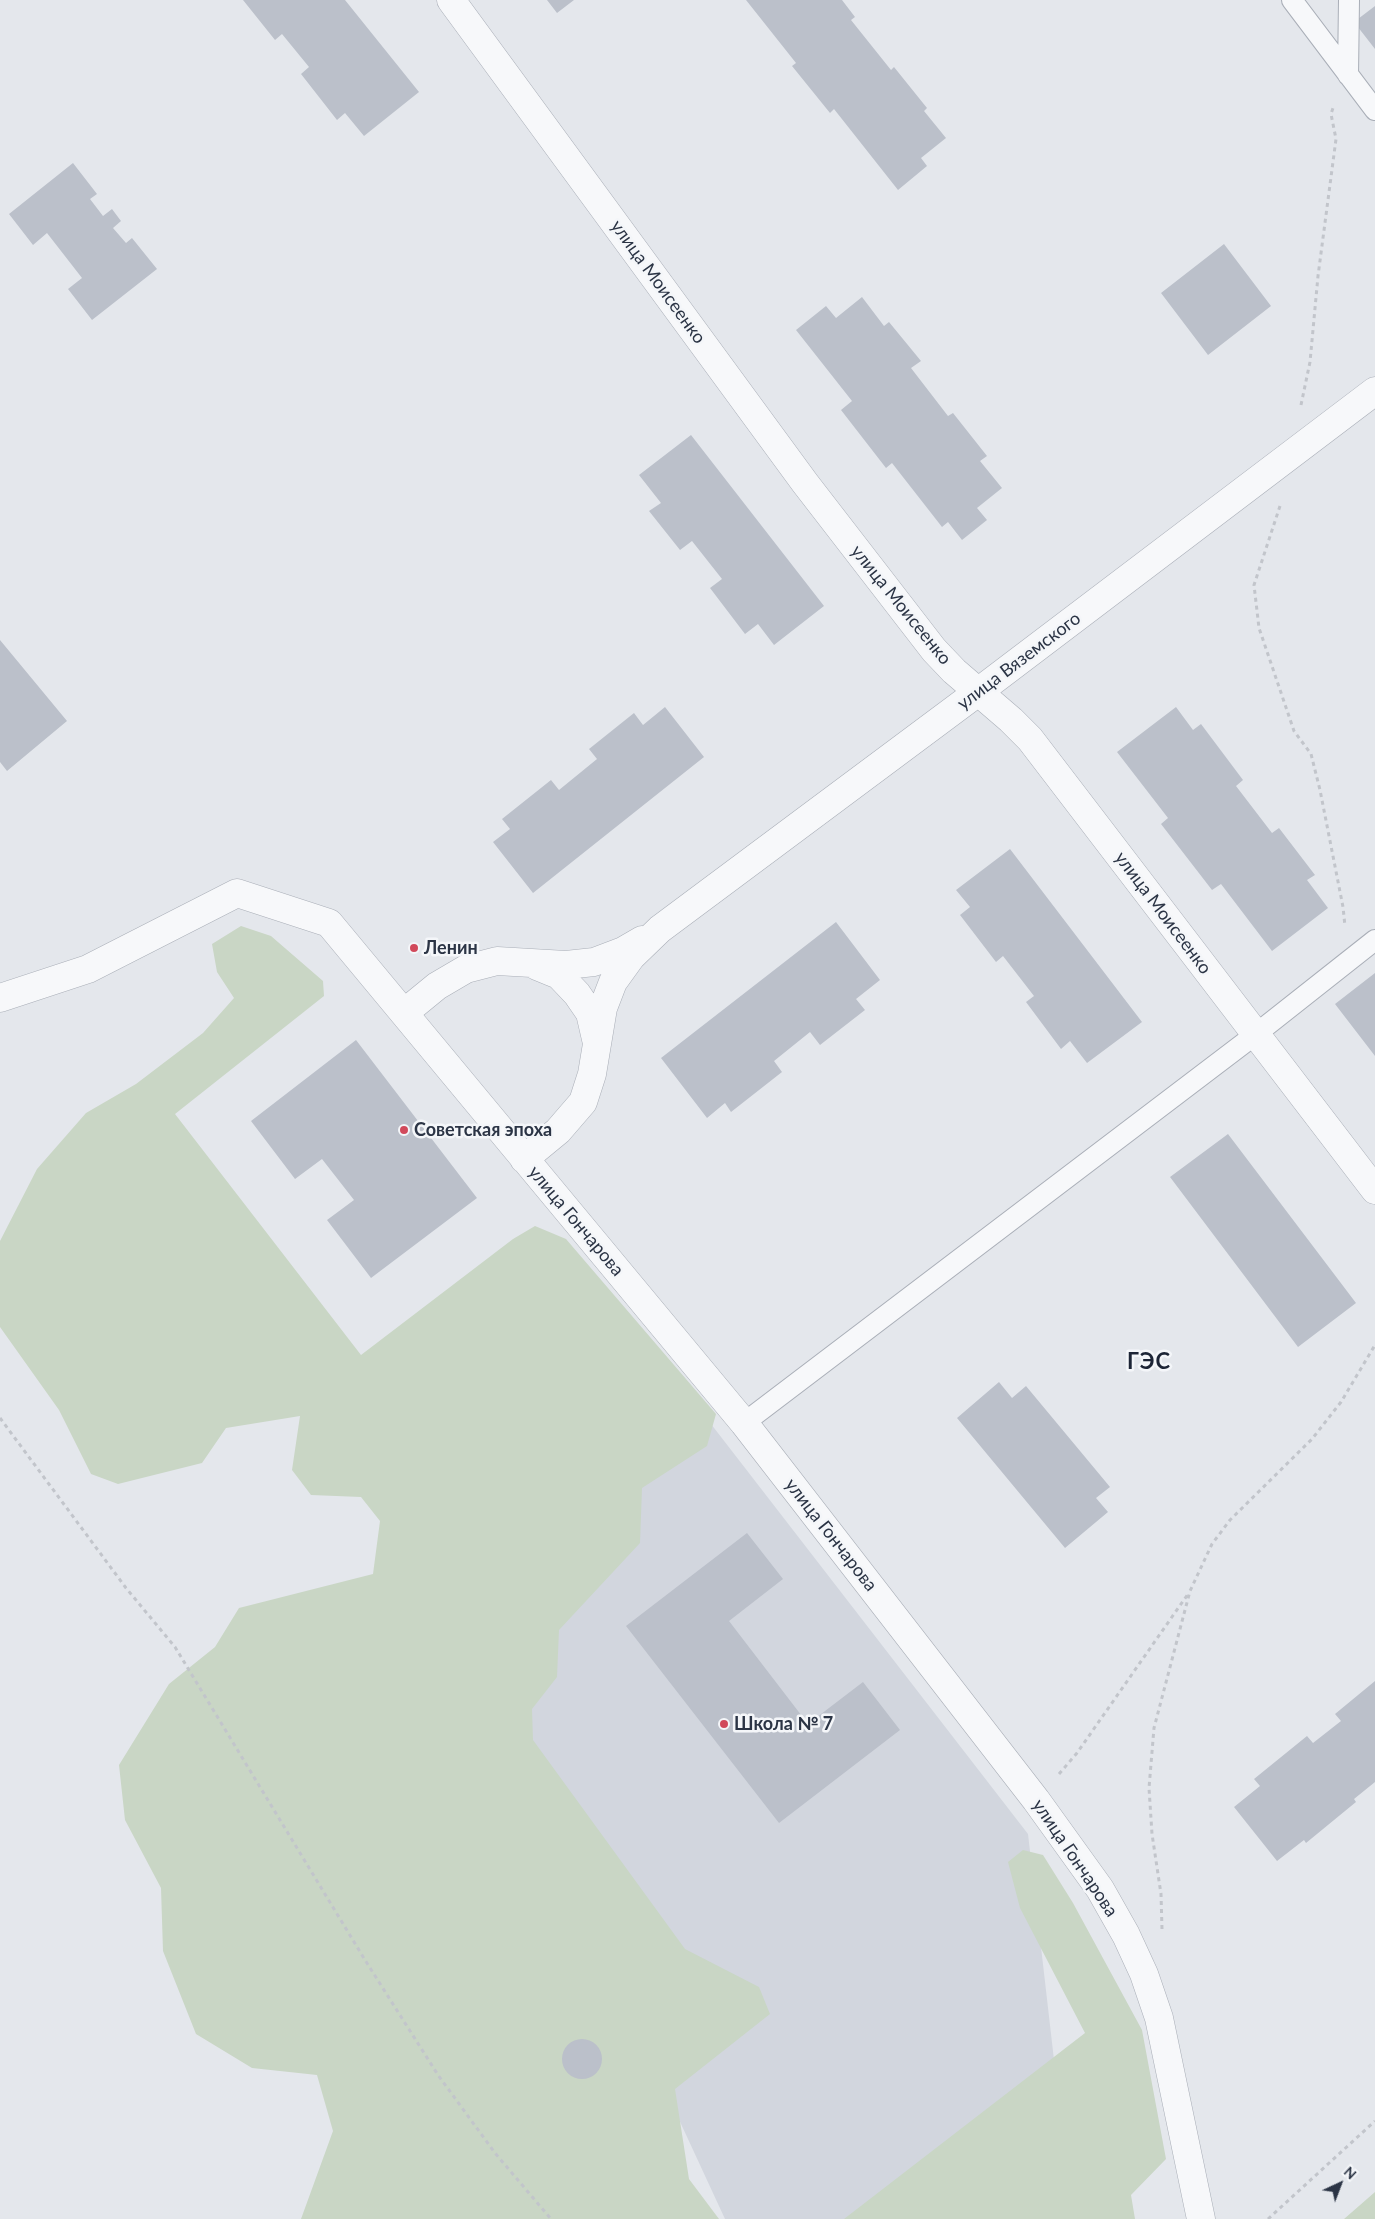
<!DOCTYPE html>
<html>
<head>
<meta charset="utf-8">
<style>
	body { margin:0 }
	#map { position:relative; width:1375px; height:2219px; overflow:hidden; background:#e4e7ec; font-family:Lato,sans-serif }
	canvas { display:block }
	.north { position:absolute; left:1315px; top:2159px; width:50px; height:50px; -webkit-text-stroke:4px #f4f6f9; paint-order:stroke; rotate:43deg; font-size:14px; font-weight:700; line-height:20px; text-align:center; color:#2b3445 }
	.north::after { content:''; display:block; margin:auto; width:18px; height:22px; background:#2b3445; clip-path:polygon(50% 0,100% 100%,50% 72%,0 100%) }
</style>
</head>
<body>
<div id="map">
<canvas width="1375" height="2219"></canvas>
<div class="north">N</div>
</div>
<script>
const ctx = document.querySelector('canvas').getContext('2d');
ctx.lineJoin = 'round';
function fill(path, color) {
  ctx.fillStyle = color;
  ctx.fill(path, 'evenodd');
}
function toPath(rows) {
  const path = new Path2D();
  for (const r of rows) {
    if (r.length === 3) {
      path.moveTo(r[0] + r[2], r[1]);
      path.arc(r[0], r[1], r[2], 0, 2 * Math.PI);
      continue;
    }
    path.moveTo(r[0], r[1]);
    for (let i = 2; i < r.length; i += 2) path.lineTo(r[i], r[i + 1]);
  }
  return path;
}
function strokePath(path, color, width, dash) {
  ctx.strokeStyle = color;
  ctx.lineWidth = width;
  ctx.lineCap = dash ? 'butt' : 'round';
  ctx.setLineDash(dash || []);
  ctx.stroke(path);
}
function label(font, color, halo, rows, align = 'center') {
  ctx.font = font + ' Lato,sans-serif';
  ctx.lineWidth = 5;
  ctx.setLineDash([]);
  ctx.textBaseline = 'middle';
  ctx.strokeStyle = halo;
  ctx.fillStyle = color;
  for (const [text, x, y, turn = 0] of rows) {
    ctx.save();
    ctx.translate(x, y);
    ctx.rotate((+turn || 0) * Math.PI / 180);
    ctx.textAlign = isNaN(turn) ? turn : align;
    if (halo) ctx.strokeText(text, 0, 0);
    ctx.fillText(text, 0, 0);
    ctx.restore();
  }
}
const built = toPath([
	[694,1402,1028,1834,1057,2086,885,2219,725,2219,663,2085,420,1614]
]);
const green = toPath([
	[241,926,271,936,323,981,324,996,175,1114,361,1355,513,1239,535,1226,566,1239,716,1414,707,1446,642,1488,640,1543,559,1630,557,1677,532,1709,533,1740,685,1949,759,1987,770,2014,675,2089,689,2179,719,2219,301,2219,333,2131,317,2075,252,2068,196,2034,163,1951,161,1888,125,1820,119,1765,169,1684,215,1647,239,1608,373,1574,380,1521,361,1497,311,1495,292,1470,300,1416,226,1428,202,1463,118,1484,91,1474,59,1410,0,1327,0,1241,37,1169,86,1113,136,1084,203,1033,234,998,217,972,212,944],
	[1023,1850,1043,1855,1073,1903,1142,2030,1166,2159,1131,2195,1135,2219,844,2219,1085,2033,1020,1908,1008,1862],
	[1375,2192,1375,2219,1344,2219]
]);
const building = toPath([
	[243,0,345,0,419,92,364,136,345,113,337,120,301,74,309,67,282,34,275,40],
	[547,0,574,0,557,13],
	[746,0,842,0,855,17,851,20,891,70,894,67,927,108,924,111,946,138,921,158,927,166,898,190,834,109,830,113,792,66,796,63],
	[1375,6,1375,49,1354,22],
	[73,163,97,194,90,199,103,216,112,209,121,221,113,228,126,243,132,238,157,269,92,320,68,289,82,278,47,233,33,245,9,214],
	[1224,244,1271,306,1208,355,1161,293],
	[862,297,884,326,889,322,921,361,911,368,948,416,953,413,987,456,980,461,1002,488,977,508,987,520,962,540,948,522,942,527,892,463,886,468,841,410,852,401,796,330,826,306,836,318],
	[691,435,824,606,774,645,758,624,745,634,710,588,722,579,692,541,680,550,649,511,661,503,639,475],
	[0,640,67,721,7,771,0,762],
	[665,707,704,757,533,893,493,842,510,829,502,819,551,780,559,790,597,759,589,749,634,713,643,725],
	[1176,707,1193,730,1201,724,1243,780,1236,786,1272,833,1279,828,1315,875,1307,880,1328,908,1272,951,1221,884,1212,890,1161,824,1168,818,1117,752],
	[1010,849,1142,1022,1087,1063,1070,1041,1061,1049,1026,1002,1034,996,1003,956,996,962,960,915,970,907,956,890],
	[836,922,880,980,856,999,865,1010,820,1045,810,1032,774,1061,782,1072,731,1112,725,1103,707,1118,661,1058],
	[1375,973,1375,1056,1335,1004],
	[356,1040,477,1198,371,1278,327,1220,354,1200,322,1159,295,1179,251,1121],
	[1228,1134,1356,1303,1298,1347,1170,1177],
	[999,1382,1012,1398,1026,1386,1110,1487,1096,1498,1108,1512,1065,1548,957,1418],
	[747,1533,783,1579,729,1621,808,1724,863,1682,900,1730,779,1823,626,1626],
	[1375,1681,1375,1782,1354,1799,1356,1802,1306,1843,1304,1840,1277,1861,1234,1807,1260,1786,1254,1779,1307,1736,1313,1743,1341,1721,1335,1714],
	[582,2059,20]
]);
const path = toPath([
	[1301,405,1310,362,1318,276,1336,139,1331,114,1334,105],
	[1280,506,1254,585,1259,628,1294,731,1311,754,1320,790,1343,907,1345,926],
	[0,1418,126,1588,175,1647,365,1960,438,2075,495,2153,551,2219],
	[1059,1774,1077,1753,1188,1594],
	[1162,1929,1161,1894,1152,1834,1149,1788,1154,1728,1190,1591,1212,1544,1230,1520,1312,1439,1341,1402,1375,1345],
	[1268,2219,1375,2121]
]);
const lane = toPath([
	[1292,0,1375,110],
	[1348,75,1349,0],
	[744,1423,1256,1034,1375,940]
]);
const street = toPath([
	[451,0,805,483,934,650,954,671,1011,720,1030,739,1375,1190],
	[537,966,559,975,577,994,590,1013,596,1039],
	[0,998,88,969,237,893,329,923,744,1423,1036,1800,1100,1889,1126,1935,1144,1974,1159,2018,1201,2219],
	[404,1013,437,986,466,969,497,961,566,965,594,962,623,951,642,940],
	[524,1159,558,1131,583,1102,592,1074,603,1008,613,982,631,957,660,929,978,692,1375,391]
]);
const markers = [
	[414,948,5,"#d1495b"],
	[404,1130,5,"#d1495b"],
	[724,1724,5,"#d1495b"]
];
const streetNames = [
	["улица Моисеенко",658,282,54],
	["улица Моисеенко",901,605,51],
	["улица Вяземского",1019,661,-37],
	["улица Моисеенко",1163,913,53],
	["улица Гончарова",576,1221,50],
	["улица Гончарова",831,1535,52],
	["улица Гончарова",1075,1858,56]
];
const poiNames = [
	["Ленин",424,948],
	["Советская эпоха",414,1130],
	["Школа № 7",734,1724]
];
const districtNames = [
	["ГЭС",1149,1362]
];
fill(built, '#d2d6de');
fill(green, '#c9d6c5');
fill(building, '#bbc0ca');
strokePath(lane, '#a9aeb7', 22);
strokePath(street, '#a9aeb7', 29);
strokePath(path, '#c2c5cb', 3, [4, 4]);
strokePath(lane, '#f7f8fa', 20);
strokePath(street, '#f7f8fa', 28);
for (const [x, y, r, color] of markers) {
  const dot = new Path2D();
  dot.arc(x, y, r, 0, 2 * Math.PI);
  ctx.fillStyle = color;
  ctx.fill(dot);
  strokePath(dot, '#f4f6f9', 2);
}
label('18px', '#2b3445', '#f4f6f9', streetNames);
label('bold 18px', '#2b3445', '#f4f6f9', poiNames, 'left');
ctx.letterSpacing = '1px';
label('bold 22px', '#1d2536', '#f4f6f9', districtNames);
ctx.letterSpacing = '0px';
</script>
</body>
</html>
